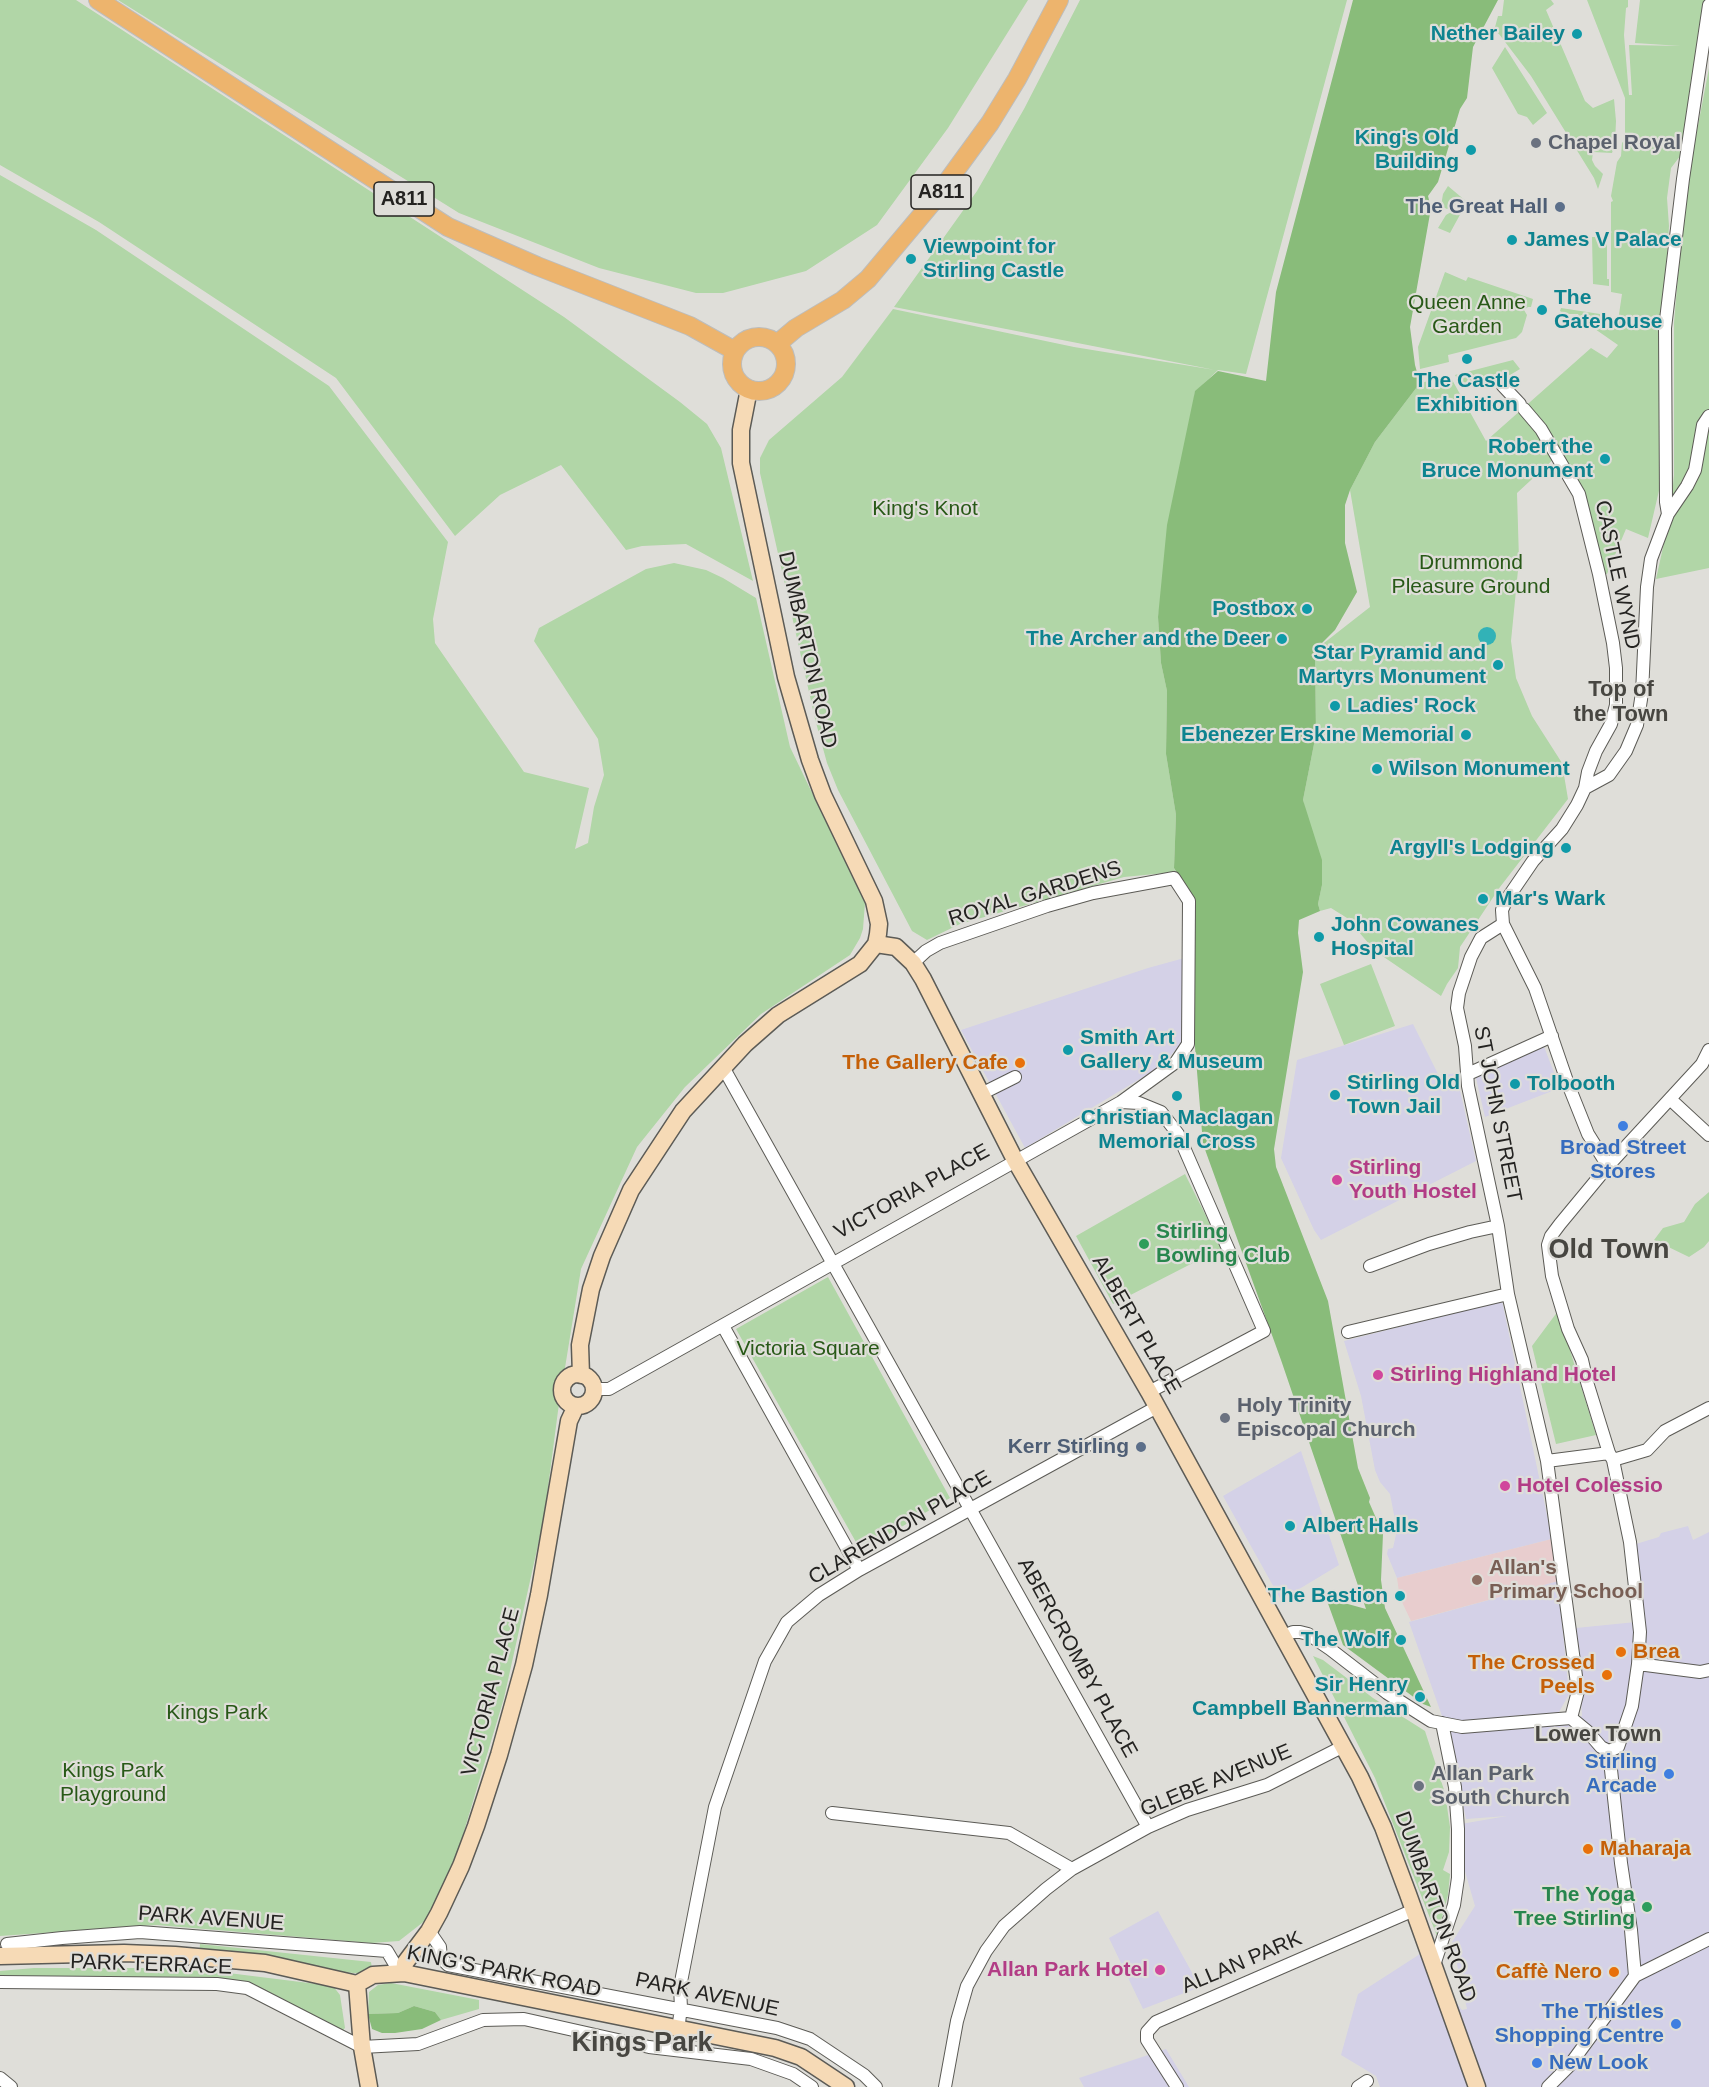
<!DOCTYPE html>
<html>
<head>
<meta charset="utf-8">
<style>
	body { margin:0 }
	canvas { display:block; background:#dfded9 }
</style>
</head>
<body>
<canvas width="1709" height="2087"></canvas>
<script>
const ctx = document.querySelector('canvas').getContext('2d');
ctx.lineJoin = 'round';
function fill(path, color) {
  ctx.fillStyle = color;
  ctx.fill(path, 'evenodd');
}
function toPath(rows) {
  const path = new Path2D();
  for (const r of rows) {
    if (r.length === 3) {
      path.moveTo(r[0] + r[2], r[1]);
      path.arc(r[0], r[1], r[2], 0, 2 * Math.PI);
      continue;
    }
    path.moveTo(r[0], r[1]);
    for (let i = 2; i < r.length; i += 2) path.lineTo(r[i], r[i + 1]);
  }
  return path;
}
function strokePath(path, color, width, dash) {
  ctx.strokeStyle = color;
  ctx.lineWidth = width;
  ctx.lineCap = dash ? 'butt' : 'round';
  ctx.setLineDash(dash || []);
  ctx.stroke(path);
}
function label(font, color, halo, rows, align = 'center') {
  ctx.font = font + ' Arial,sans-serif';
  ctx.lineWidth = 4.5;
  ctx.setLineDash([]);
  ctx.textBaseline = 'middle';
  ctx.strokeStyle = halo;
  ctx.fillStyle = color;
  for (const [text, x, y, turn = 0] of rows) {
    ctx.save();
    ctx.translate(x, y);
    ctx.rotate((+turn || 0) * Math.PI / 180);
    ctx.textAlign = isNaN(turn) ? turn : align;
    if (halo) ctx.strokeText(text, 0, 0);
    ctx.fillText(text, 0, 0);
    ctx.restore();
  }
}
const commercial = toPath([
	[1188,957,1181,1043,1163,1065,1025,1148,961,1030,1148,968],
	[1413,1024,1439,1076,1456,1073,1476,1161,1321,1240,1314,1230,1281,1158,1297,1060],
	[1543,1044,1560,1088,1485,1117,1476,1078],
	[1502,1301,1552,1539,1397,1578,1387,1554,1388,1549,1393,1548,1397,1530,1390,1494,1380,1482,1375,1470,1361,1396,1344,1341],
	[1301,1451,1339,1565,1281,1600,1223,1496],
	[1688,1526,1693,1540,1709,1532,1709,2087,1380,2087,1376,2076,1341,2055,1358,1994,1420,1954,1462,2010,1467,2009,1452,1942,1475,1906,1464,1868,1461,1824,1507,1816,1466,1819,1449,1736,1409,1622,1558,1581,1569,1694,1553,1723,1582,1716,1576,1628,1636,1622,1626,1547,1659,1537,1661,1533],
	[1158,1911,1200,1987,1143,2009,1109,1938],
	[1166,2049,1189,2087,1084,2087,1079,2078]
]);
const education = toPath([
	[1552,1539,1558,1581,1411,1621,1401,1600,1404,1595,1399,1592,1397,1578]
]);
const green = toPath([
	[0,0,76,0,564,317,680,402,707,424,721,448,753,581,686,544,642,546,626,550,561,465,500,495,455,536,336,378,99,222,0,165],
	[118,0,1028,0,948,128,877,225,806,271,723,293,696,293,599,268,459,213],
	[1080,0,1347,0,1246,374,1218,370,1195,392,1158,617,1161,663,1167,691,1166,754,1176,815,1174,868,1176,872,1124,877,960,924,927,940,912,931,838,790,827,763,815,719,760,473,760,458,769,440,842,377,893,309,1074,347,1215,370,894,307,977,191,1024,109],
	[1504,0,1551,0,1554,4,1546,10,1585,101,1593,108,1614,99,1616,121,1615,143,1612,153,1593,152,1592,160,1595,166,1603,174,1598,189,1594,178,1531,76,1499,34,1494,31,1498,16,1502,16],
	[1587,0,1628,0,1628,7,1626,8,1624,35,1629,95,1632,95,1629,45,1681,46,1635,43,1640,0,1709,0,1709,48,1699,47,1681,155,1671,168,1667,198,1669,226,1659,368,1661,482,1648,538,1626,529,1607,574,1599,574,1586,518,1557,456,1517,493,1519,560,1511,641,1516,678,1532,716,1562,763,1568,799,1500,887,1460,947,1458,968,1447,984,1441,996,1375,951,1347,918,1331,908,1320,911,1318,904,1322,885,1303,800,1316,734,1315,650,1370,607,1350,490,1375,442,1420,383,1450,376,1486,441,1591,348,1607,358,1618,345,1582,320,1578,314,1565,314,1560,311,1561,308,1600,314,1600,317,1618,321,1622,294,1611,292,1611,202,1613,201,1611,196,1617,162,1621,156,1622,143,1625,139,1625,98],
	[1505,47,1547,113,1533,125,1527,117,1518,114,1492,68],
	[1709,68,1709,568,1656,579,1670,516,1674,475,1674,323,1680,251,1691,162],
	[0,175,96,230,329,386,448,542,433,619,435,643,524,772,589,788,575,849,588,843,594,807,604,775,598,739,534,641,539,628,646,569,674,563,706,570,723,578,756,598,790,747,865,903,863,929,860,938,850,955,761,1014,685,1087,637,1147,581,1269,558,1411,544,1518,504,1698,453,1868,431,1916,399,1941,371,1943,157,1925,0,1936],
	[1448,186,1467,202,1465,206,1457,204,1447,209,1441,206,1443,194],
	[1458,208,1462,211,1450,233,1438,228,1446,215],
	[1592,237,1607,237,1607,279,1609,279,1609,286,1593,284],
	[1445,272,1466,281,1468,277,1533,299,1531,307,1528,307,1524,310,1527,315,1522,332,1516,338,1448,355,1449,362,1420,369,1418,347],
	[1513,360,1520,369,1510,375,1462,388,1455,375],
	[1371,964,1395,1026,1344,1045,1320,984],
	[1185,1174,1222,1248,1113,1304,1076,1236],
	[1709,1192,1709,1241,1704,1247,1689,1257,1654,1240,1663,1228,1684,1222,1695,1204],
	[828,1277,950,1498,861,1551,736,1329],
	[1558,1311,1596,1435,1556,1444,1532,1346],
	[1313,1656,1323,1660,1373,1698,1425,1731,1445,1793,1450,1827,1449,1852,1443,1870,1450,1874,1448,1895,1437,1936,1375,1778],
	[200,1944,371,1962,373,1975,199,1957],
	[34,1968,188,1968,333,1986,340,1995,345,2028,341,2032,248,1985,0,1982,0,1971],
	[391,1983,479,2000,479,2009,441,2020,435,2012,414,2006,398,2013,368,2014,369,1992,378,1985]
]);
const forest = toPath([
	[1353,0,1498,0,1473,47,1467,98,1460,109,1438,182,1428,196,1431,208,1410,327,1415,365,1420,383,1375,442,1350,490,1345,505,1345,543,1357,592,1335,630,1315,650,1316,734,1303,800,1322,860,1322,885,1318,904,1320,911,1299,920,1298,933,1303,972,1274,1149,1276,1167,1328,1301,1358,1468,1370,1498,1369,1502,1383,1534,1381,1580,1385,1608,1431,1707,1423,1704,1343,1645,1326,1598,1366,1609,1281,1360,1203,1144,1192,1011,1192,897,1174,868,1176,815,1166,754,1167,691,1161,663,1158,617,1167,525,1195,391,1218,371,1266,381,1276,292],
	[414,2006,435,2012,441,2020,422,2029,395,2033,382,2033,372,2029,368,2014,398,2013]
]);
const water = toPath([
	[1487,636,9]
]);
const street = toPath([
	[1503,386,1520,404],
	[1524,409,1541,429,1579,494,1599,574,1613,643,1616,668,1616,705,1611,724,1596,751,1588,772,1585,788,1577,805,1562,829,1533,861,1507,899,1502,910,1503,924,1535,988,1568,1084,1588,1134,1608,1166],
	[1668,514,1666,502,1665,328,1683,179,1709,5],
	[1585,788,1609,775,1626,751,1637,725,1642,693,1647,587,1651,559,1668,514,1687,486,1695,470,1703,425,1709,416],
	[1503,924,1481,938,1471,957,1459,993,1457,1008,1465,1046,1468,1086,1498,1226,1508,1294,1547,1461,1578,1691,1571,1718],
	[723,1067,1148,1827],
	[1468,1074,1552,1036],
	[981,1094,1015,1077],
	[1670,1099,1709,1135],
	[1121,1102,1139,1103,1161,1112,1178,1134,1264,1331,1149,1392],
	[1370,1266,1429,1244,1470,1232,1498,1226],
	[723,1326,859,1570],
	[1348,1332,1508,1294],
	[594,1389,609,1389,1121,1102,1176,1062,1188,1044,1189,901,1174,878,1093,893,1047,906,940,943,926,951,913,963],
	[1613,1460,1647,1450,1665,1431,1709,1408],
	[1547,1461,1609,1453],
	[1283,1636,1293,1632,1300,1632,1308,1634,1330,1649,1387,1693,1431,1721,1462,1727,1571,1718],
	[1638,1664,1700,1672,1709,1670],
	[1571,1718,1588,1732,1601,1747,1609,1751],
	[1609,1751,1618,1747,1632,1706,1638,1664,1640,1632,1630,1542,1613,1460,1609,1453,1587,1382,1582,1360,1568,1329,1552,1276,1548,1245,1551,1236,1560,1224,1608,1166,1702,1064,1709,1050],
	[1609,1751,1621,1863,1631,1930,1635,1976],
	[832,1813,1009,1833,1072,1869],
	[429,1931,440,1947,441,1958,448,1965,777,2028,810,2039,864,2075,876,2087],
	[7,1944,62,1938,140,1932,387,1951,400,1973],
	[1434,1965,1454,1905,1458,1878,1458,1829,1455,1787,1442,1723],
	[0,1982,217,1984,247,1988,362,2047,418,2044,483,2020,524,2019,649,2047,751,2059,793,2074,812,2087],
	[678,2030,681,2008,680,1987,715,1807,765,1661,787,1622,819,1595,859,1570,1157,1407],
	[0,2078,11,2087],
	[945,2087,957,2021,967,1986,986,1951,1004,1926,1046,1889,1072,1869,1148,1827,1187,1810,1267,1785,1344,1746],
	[1177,2087,1147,2040,1147,2032,1156,2022,1414,1910],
	[1358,2087,1367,2081],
	[1548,2087,1569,2066,1635,1976,1709,1939]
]);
const secondary = toPath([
	[876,944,896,947,913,963,923,979,1015,1160,1149,1392,1360,1777,1383,1827,1408,1894,1477,2087],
	[578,1390,16],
	[581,1375,580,1345,591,1289,602,1256,631,1190,683,1111,745,1044,778,1015,860,964,876,944,878,934,879,924,874,901,823,795,810,760,786,677,741,463,741,430,749,389],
	[0,1956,124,1953,175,1955,265,1963,357,1984,373,1975,404,1973,775,2048,801,2057,846,2087],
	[404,1973,405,1963,429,1931,439,1913,461,1866,476,1826,499,1755,524,1665,539,1595,569,1421,576,1406],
	[357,1984,362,2047,369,2087]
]);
const primary = toPath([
	[98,0,448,227,537,266,690,326,735,351],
	[759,364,27],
	[777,344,796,328,843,300,868,279,931,204,990,123,1017,79,1059,0]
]);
const markers = [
	[1577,34,6,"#0f9aa8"],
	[1536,143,6,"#6b7280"],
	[1471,150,6,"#0f9aa8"],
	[1560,207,6,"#5c6f8a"],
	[1512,240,6,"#0f9aa8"],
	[911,259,6,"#0f9aa8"],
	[1542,310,6,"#0f9aa8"],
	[1467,359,6,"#0f9aa8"],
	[1605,459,6,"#0f9aa8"],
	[1307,609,6,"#0f9aa8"],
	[1282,639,6,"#0f9aa8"],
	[1498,665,6,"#0f9aa8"],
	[1335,706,6,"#0f9aa8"],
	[1466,735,6,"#0f9aa8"],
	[1377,769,6,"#0f9aa8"],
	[1566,848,6,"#0f9aa8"],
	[1483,899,6,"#0f9aa8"],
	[1319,937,6,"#0f9aa8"],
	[1068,1050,6,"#0f9aa8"],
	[1020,1063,6,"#e8710a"],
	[1515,1084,6,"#0f9aa8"],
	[1335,1095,6,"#0f9aa8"],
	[1177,1096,6,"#0f9aa8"],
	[1623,1126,6,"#3f7fe0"],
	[1337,1180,6,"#d1479c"],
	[1144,1244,6,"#2e9e5b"],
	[1378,1375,6,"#d1479c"],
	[1225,1418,6,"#6b7280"],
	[1141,1447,6,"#5c6f8a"],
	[1505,1486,6,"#d1479c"],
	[1290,1526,6,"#0f9aa8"],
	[1477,1580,6,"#8d6e63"],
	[1400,1596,6,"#0f9aa8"],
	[1401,1640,6,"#0f9aa8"],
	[1621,1652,6,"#e8710a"],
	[1607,1675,6,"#e8710a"],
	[1420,1697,6,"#0f9aa8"],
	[1669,1774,6,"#3f7fe0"],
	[1419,1786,6,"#6b7280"],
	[1588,1849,6,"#e8710a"],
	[1647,1907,6,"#2e9e5b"],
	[1160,1970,6,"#d1479c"],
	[1614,1972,6,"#e8710a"],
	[1676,2024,6,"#3f7fe0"],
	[1537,2063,6,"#3f7fe0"]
];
const shields = [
	[941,192,60],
	[404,199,60]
];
const shieldNames = [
	["A811",941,192],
	["A811",404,199]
];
const cultureNames = [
	["Nether Bailey",1565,34],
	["King's Old",1459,138],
	["Building",1459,162],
	["James V Palace",1524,240,"left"],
	["Viewpoint for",923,247,"left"],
	["Stirling Castle",923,271,"left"],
	["The",1554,298,"left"],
	["Gatehouse",1554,322,"left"],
	["The Castle",1467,381,"center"],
	["Exhibition",1467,405,"center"],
	["Robert the",1593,447],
	["Bruce Monument",1593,471],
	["Postbox",1295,609],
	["The Archer and the Deer",1270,639],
	["Star Pyramid and",1486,653],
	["Martyrs Monument",1486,677],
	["Ladies' Rock",1347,706,"left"],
	["Ebenezer Erskine Memorial",1454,735],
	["Wilson Monument",1389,769,"left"],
	["Argyll's Lodging",1554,848],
	["Mar's Wark",1495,899,"left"],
	["John Cowanes",1331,925,"left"],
	["Hospital",1331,949,"left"],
	["Smith Art",1080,1038,"left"],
	["Gallery & Museum",1080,1062,"left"],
	["Stirling Old",1347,1083,"left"],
	["Town Jail",1347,1107,"left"],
	["Tolbooth",1527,1084,"left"],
	["Christian Maclagan",1177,1118,"center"],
	["Memorial Cross",1177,1142,"center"],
	["Albert Halls",1302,1526,"left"],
	["The Bastion",1388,1596],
	["The Wolf",1389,1640],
	["Sir Henry",1408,1685],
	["Campbell Bannerman",1408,1709]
];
const worshipNames = [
	["Chapel Royal",1548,143],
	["Holy Trinity",1237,1406],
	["Episcopal Church",1237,1430],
	["Allan Park",1431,1774],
	["South Church",1431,1798]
];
const serviceNames = [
	["The Great Hall",1548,207],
	["Kerr Stirling",1129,1447]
];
const parkNames = [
	["Queen Anne",1467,303],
	["Garden",1467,327],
	["King's Knot",925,509],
	["Drummond",1471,563],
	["Pleasure Ground",1471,587],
	["Victoria Square",808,1349],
	["Kings Park",217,1713],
	["Kings Park",113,1771],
	["Playground",113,1795]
];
const streetNames = [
	["CASTLE WYND",1617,575,78],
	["DUMBARTON ROAD",807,650,77],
	["ROYAL GARDENS",1035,894,-17],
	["ST JOHN STREET",1497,1114,79],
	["VICTORIA PLACE",912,1192,-29],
	["ALBERT PLACE",1136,1325,60],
	["CLARENDON PLACE",900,1528,-30],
	["ABERCROMBY PLACE",1077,1658,61],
	["VICTORIA PLACE",491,1692,-75],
	["GLEBE AVENUE",1216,1781,-22],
	["DUMBARTON ROAD",1435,1907,70],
	["PARK AVENUE",211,1919,4],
	["ALLAN PARK",1242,1963,-23],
	["PARK TERRACE",151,1965,2],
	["KING'S PARK ROAD",504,1972,11],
	["PARK AVENUE",707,1995,12]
];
const foodNames = [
	["The Gallery Cafe",1008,1063],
	["Brea",1633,1652,"left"],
	["The Crossed",1595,1663],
	["Peels",1595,1687],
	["Maharaja",1600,1849,"left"],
	["Caffè Nero",1602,1972]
];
const shopNames = [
	["Broad Street",1623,1148,"center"],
	["Stores",1623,1172,"center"],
	["Stirling",1657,1762],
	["Arcade",1657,1786],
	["The Thistles",1664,2012],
	["Shopping Centre",1664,2036],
	["New Look",1549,2063,"left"]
];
const hotelNames = [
	["Stirling",1349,1168],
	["Youth Hostel",1349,1192],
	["Stirling Highland Hotel",1390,1375],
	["Hotel Colessio",1517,1486],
	["Allan Park Hotel",1148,1970,"right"]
];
const leisureNames = [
	["Stirling",1156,1232],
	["Bowling Club",1156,1256],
	["The Yoga",1635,1895,"right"],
	["Tree Stirling",1635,1919,"right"]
];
const educationNames = [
	["Allan's",1489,1568],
	["Primary School",1489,1592]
];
const neighbourhoodNames = [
	["Top of",1621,690],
	["the Town",1621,715],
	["Lower Town",1598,1735]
];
const districtNames = [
	["Old Town",1609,1251],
	["Kings Park",642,2044]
];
fill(commercial, '#d4d1e7');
fill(education, '#e8cdce');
fill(green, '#b1d6a7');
fill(forest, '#89bc7a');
fill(water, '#32b2b7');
strokePath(street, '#5c5b56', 14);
strokePath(secondary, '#5c5b56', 19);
strokePath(primary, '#bdbdbc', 20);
strokePath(street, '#fff', 12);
strokePath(secondary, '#f6dab6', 16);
strokePath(primary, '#edb46d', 18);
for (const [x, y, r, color] of markers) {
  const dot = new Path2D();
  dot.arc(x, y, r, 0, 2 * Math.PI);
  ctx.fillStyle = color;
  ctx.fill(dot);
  strokePath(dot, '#dfded9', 2);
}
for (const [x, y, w] of shields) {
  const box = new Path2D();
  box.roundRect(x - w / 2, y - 17, w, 34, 4.5);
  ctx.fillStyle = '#dfded9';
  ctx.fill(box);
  strokePath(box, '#242321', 1.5);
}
label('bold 20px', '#242321', null, shieldNames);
label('bold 21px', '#0d838f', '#dfded9', cultureNames, 'right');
label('bold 21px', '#5b616d', '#dfded9', worshipNames, 'left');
label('bold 21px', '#4e5e75', '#dfded9', serviceNames, 'right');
label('21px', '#285917', '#dfded9', parkNames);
label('21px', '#242321', '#dfded9', streetNames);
label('bold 21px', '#c56008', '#dfded9', foodNames, 'right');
label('bold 21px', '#366cbe', '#dfded9', shopNames, 'right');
label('bold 21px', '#b23c85', '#dfded9', hotelNames, 'left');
label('bold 21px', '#27864d', '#dfded9', leisureNames, 'left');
label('bold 21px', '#785e54', '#dfded9', educationNames, 'left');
label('bold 22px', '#474641', '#dfded9', neighbourhoodNames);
label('bold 27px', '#474641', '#dfded9', districtNames);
</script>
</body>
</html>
